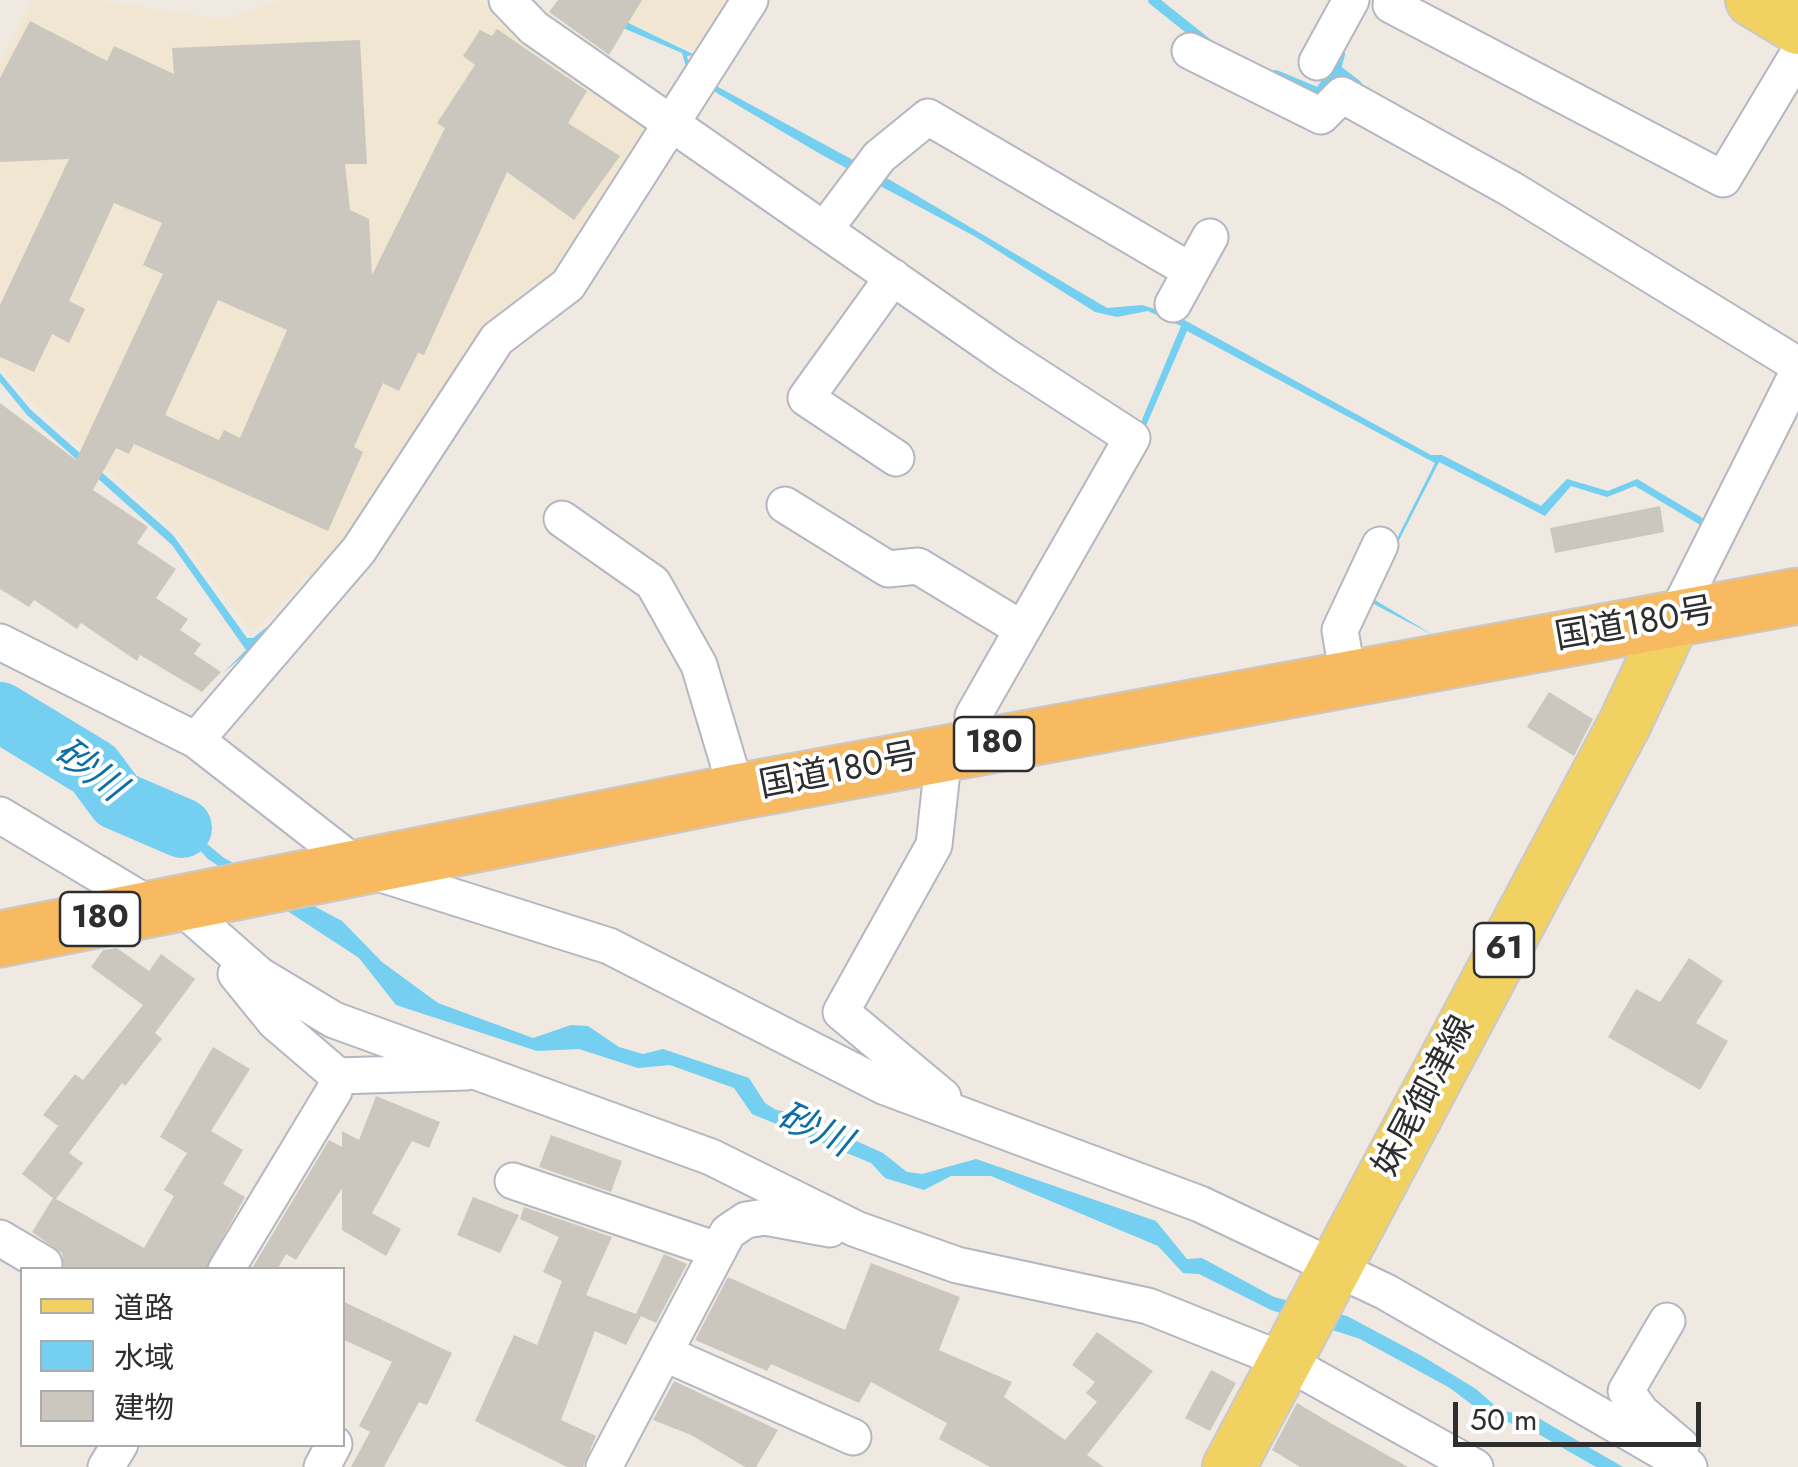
<!DOCTYPE html>
<html>
<head>
<meta charset="utf-8">
<style>
	body { margin:0 }
	#map { position:relative; width:1798px; height:1467px; overflow:hidden; background:#efe9e1; font-family:Jost,"Noto Sans JP",sans-serif }
	canvas { display:block }
	.legend { position:absolute; left:20px; top:1267px; width:325px; height:180px; box-sizing:border-box; background:#fff; border:2px solid #ababab; margin:0; padding:12px 18px; list-style:none; font-size:30px; color:#2e2e2e }
	.legend li { display:flex; align-items:center; gap:20px; height:50px }
	.legend b { width:50px; border:2px solid #ababab }
	.scale { position:absolute; left:1453px; top:1402px; width:248px; height:45px; box-sizing:border-box; border:5px solid #2e2e2e; border-top:0; padding-left:12px; font-size:30px; line-height:35px; white-space:nowrap; color:#2e2e2e; -webkit-text-stroke:8px #fff; paint-order:stroke }
</style>
</head>
<body>
<div id="map">
<canvas width="1798" height="1467"></canvas>
<ul class="legend">
<li><b style="height:12px;background:#f2d163"></b>道路</li>
<li><b style="height:28px;background:#75cff0"></b>水域</li>
<li><b style="height:28px;background:#cbc7bf"></b>建物</li>
</ul>
<div class="scale">50 m</div>
</div>
<script>
const ctx = document.querySelector('canvas').getContext('2d');
ctx.lineJoin = 'round';
function fill(path, color) {
  ctx.fillStyle = color;
  ctx.fill(path, 'evenodd');
}
function toPath(rows) {
  const path = new Path2D();
  for (const r of rows) {
    path.moveTo(r[0], r[1]);
    for (let i = 2; i < r.length; i += 2) path.lineTo(r[i], r[i + 1]);
  }
  return path;
}
function strokePath(path, color, width, dash) {
  ctx.strokeStyle = color;
  ctx.lineWidth = width;
  ctx.lineCap = dash ? 'butt' : 'round';
  ctx.setLineDash(dash || []);
  ctx.stroke(path);
}
function label(font, color, halo, rows, align = 'center') {
  ctx.font = font + ' Jost,"Noto Sans JP",sans-serif';
  ctx.lineWidth = 8;
  ctx.setLineDash([]);
  ctx.textBaseline = 'middle';
  ctx.strokeStyle = halo;
  ctx.fillStyle = color;
  for (const [text, x, y, turn = 0] of rows) {
    ctx.save();
    ctx.translate(x, y);
    ctx.rotate((+turn || 0) * Math.PI / 180);
    ctx.textAlign = isNaN(turn) ? turn : align;
    if (halo) ctx.strokeText(text, 0, 0);
    ctx.fillText(text, 0, 0);
    ctx.restore();
  }
}
const education = toPath([
	[32,0,99,0,223,20,280,0,478,0,497,12,495,17,652,125,656,136,558,269,317,579,308,575,252,632,175,530,33,404,0,367,0,61],
	[575,0,734,0,698,53]
]);
const water = toPath([
	[557,0,620,19,695,55,687,56,689,64,707,81,892,181,1107,308,1142,305,1177,316,1431,455,1442,455,1541,506,1567,479,1608,491,1637,479,1711,523,1712,532,1635,486,1607,497,1571,486,1545,516,1439,462,1370,597,1433,635,1366,600,1435,463,1187,331,1139,442,1134,439,1181,326,1148,311,1117,317,1095,312,976,237,822,155,705,86,688,74,682,53],
	[0,373,31,410,173,535,247,638,253,638,277,619,308,580,314,585,284,621,223,673,246,650,172,545,27,415,0,382],
	[114,789,166,810,224,858,342,921,382,962,438,1003,533,1038,571,1025,588,1026,619,1047,643,1054,663,1049,749,1078,765,1103,776,1110,794,1113,883,1153,907,1172,922,1174,976,1159,1156,1221,1187,1259,1202,1258,1274,1297,1347,1316,1422,1356,1476,1389,1501,1411,1535,1416,1623,1467,1596,1467,1533,1431,1484,1414,1450,1388,1360,1339,1271,1310,1199,1274,1183,1273,1158,1246,991,1176,951,1176,924,1190,885,1178,871,1163,752,1114,734,1088,670,1065,638,1068,579,1049,537,1051,396,1005,359,958,208,859,179,828,121,818,94,799]
]);
const stream = toPath([
	[1153,0,1207,43],
	[1340,54,1336,69,1357,85],
	[1276,75,1319,93,1336,69]
]);
const river = toPath([
	[0,712,94,769,117,800,182,828]
]);
const building = toPath([
	[558,0,642,0,609,55,549,12],
	[30,21,107,61,114,46,174,74,172,48,360,40,367,164,345,164,350,210,369,219,372,275,445,128,437,123,475,65,463,56,480,30,492,36,497,29,587,91,568,123,620,156,574,220,507,172,424,355,418,353,399,391,383,383,354,447,363,452,328,531,134,444,129,454,116,448,93,490,148,527,137,543,176,569,156,598,188,619,180,630,201,644,194,654,221,672,202,692,140,655,137,661,81,623,77,629,34,600,29,607,0,589,0,403,76,460,163,274,143,265,162,223,114,203,69,301,85,309,69,343,52,334,34,372,0,357,0,305,69,159,0,162,0,78],
	[218,300,287,330,240,438,224,430,219,440,165,415],
	[1660,506,1664,532,1555,553,1550,528],
	[1549,692,1593,719,1574,756,1527,727],
	[117,948,149,971,161,954,195,979,155,1033,162,1039,125,1086,122,1083,69,1153,83,1163,56,1199,144,1248,174,1196,164,1190,187,1153,160,1137,213,1047,250,1069,211,1131,243,1150,223,1184,245,1197,205,1270,64,1270,62,1253,32,1232,53,1198,22,1174,58,1126,43,1115,75,1074,83,1080,143,1005,91,967,103,950],
	[1689,958,1723,981,1696,1023,1728,1041,1700,1090,1608,1037,1636,989,1660,1002],
	[376,1096,440,1122,429,1148,412,1141,372,1213,401,1229,386,1256,342,1230,342,1188,296,1260,286,1254,277,1270,251,1270,329,1140,342,1147,342,1131,359,1140],
	[551,1135,622,1161,611,1192,539,1167],
	[473,1197,519,1215,500,1253,457,1235],
	[524,1207,612,1237,586,1295,636,1314,664,1254,687,1264,656,1323,641,1316,626,1345,595,1331,561,1420,596,1436,583,1467,567,1467,475,1421,514,1335,537,1345,562,1281,543,1272,559,1237,520,1219],
	[871,1263,960,1297,939,1350,1012,1382,1004,1397,1065,1440,1097,1402,1086,1393,1095,1382,1072,1365,1097,1332,1153,1371,1087,1455,1104,1467,990,1467,939,1439,947,1423,871,1382,859,1403,771,1364,767,1371,695,1340,728,1277,845,1330],
	[342,1301,452,1353,427,1405,419,1402,384,1467,351,1467,370,1432,359,1426,392,1362,342,1339],
	[1211,1370,1236,1383,1210,1431,1185,1418],
	[674,1381,778,1430,756,1467,745,1467,691,1435,653,1420],
	[1297,1403,1334,1425,1408,1467,1300,1467,1272,1450]
]);
const minor = toPath([
	[507,0,534,28,1007,357,1132,438,973,716,973,747],
	[750,0,568,285,497,339,359,550,196,740,359,867,609,946,883,1086,1200,1204,1386,1292,1689,1467],
	[1391,5,1723,179,1798,54],
	[1190,51,1321,116,1342,95,1511,189,1798,365],
	[1317,62,1351,0],
	[825,229,879,157,928,117,1191,271],
	[893,277,806,398,896,458],
	[1173,304,1210,237],
	[785,505,888,569,918,566,1022,629],
	[562,519,653,583,699,665,737,792],
	[1674,619,1798,372],
	[0,642,196,740],
	[1348,678,1340,630,1380,545],
	[0,815,155,908],
	[177,903,259,975,334,1020,711,1157,856,1229,957,1265,1148,1306,1285,1361,1475,1467],
	[236,974,275,1022,338,1076,466,1072],
	[943,1097,841,1012,934,845,944,753],
	[513,1181,717,1250],
	[0,1238,44,1264],
	[226,1270,334,1091,338,1076],
	[1667,1321,1626,1391,1641,1412,1681,1446],
	[666,1354,853,1437],
	[106,1467,120,1444],
	[322,1467,334,1444],
	[604,1467,728,1232,746,1220,765,1217,830,1229]
]);
const primary = toPath([
	[1752,0,1798,28],
	[1229,1467,1625,723,1674,619]
]);
const trunk = toPath([
	[0,939,737,792,1798,596]
]);
const shields = [
	[994,744,80],
	[100,919,80],
	[1504,950,60]
];
const shieldNames = [
	["180",994,744],
	["180",100,919],
	["61",1504,950]
];
const streetNames = [
	["国道180号",1635,626,-10],
	["国道180号",839,773,-11],
	["妹尾御津線",1426,1097,-62]
];
const waterNames = [
	["砂川",88,772,37],
	["砂川",813,1132,25]
];
fill(education, '#f0e6d1');
fill(water, '#75cff0');
strokePath(stream, '#75cff0', 10);
strokePath(river, '#75cff0', 60);
fill(building, '#cbc7bf');
strokePath(minor, '#b4b7c1', 39);
strokePath(primary, '#c9c9c9', 56);
strokePath(trunk, '#c9c9c9', 59);
strokePath(minor, '#fff', 35);
strokePath(primary, '#f2d163', 52);
strokePath(trunk, '#f8ba60', 55);
for (const [x, y, w] of shields) {
  const box = new Path2D();
  box.roundRect(x - w / 2, y - 27, w, 54, 8);
  ctx.fillStyle = '#fff';
  ctx.fill(box);
  strokePath(box, '#2e2e2e', 2.5);
}
label('bold 32px', '#2e2e2e', null, shieldNames);
label('35px', '#2e2e2e', '#fff', streetNames);
label('italic 38px', '#0d6fa3', '#fff', waterNames);
</script>
</body>
</html>
